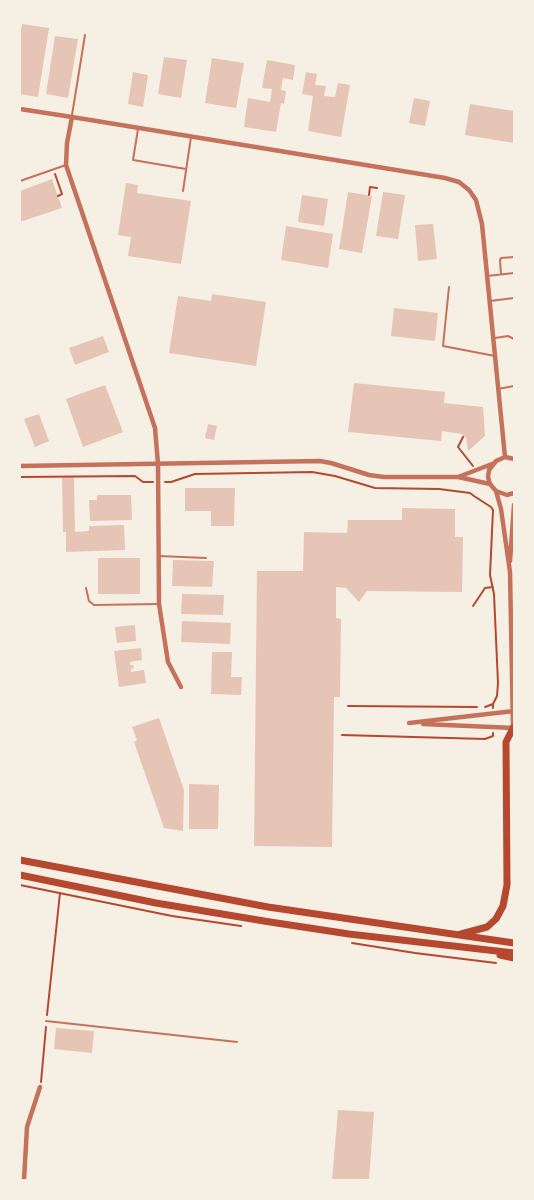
<!DOCTYPE html>
<html>
<head>
<meta charset="utf-8">
<style>
	body { margin:0 }
	#map { position:relative; width:534px; height:1200px; overflow:hidden; background:#f6efe4; font-family:Quicksand,sans-serif }
	canvas { display:block }
	.frame { position:absolute; inset:0; border:21px solid #f6efe4; pointer-events:none }
</style>
</head>
<body>
<div id="map">
<canvas width="534" height="1200"></canvas>
<div class="frame"></div>
</div>
<script>
const ctx = document.querySelector('canvas').getContext('2d');
ctx.lineJoin = 'round';
function fill(path, color) {
  ctx.fillStyle = color;
  ctx.fill(path, 'evenodd');
}
function toPath(rows) {
  const path = new Path2D();
  for (const r of rows) {
    path.moveTo(r[0], r[1]);
    for (let i = 2; i < r.length; i += 2) path.lineTo(r[i], r[i + 1]);
  }
  return path;
}
function strokePath(path, color, width, dash) {
  ctx.strokeStyle = color;
  ctx.lineWidth = width;
  ctx.lineCap = dash ? 'butt' : 'round';
  ctx.setLineDash(dash || []);
  ctx.stroke(path);
}
const building = toPath([
	[22,24,49,28,38,97,20,94,20,37],
	[55,36,78,39,68,98,46,94],
	[164,57,187,60,181,98,158,94],
	[212,58,244,63,236,108,205,103],
	[267,60,295,65,293,80,283,78,281,90,286,91,284,104,281,103,276,132,244,127,248,98,270,102,272,89,262,88],
	[133,72,148,75,143,107,128,104],
	[306,72,317,74,315,85,326,86,324,96,335,97,338,83,350,85,341,137,308,131,313,96,302,94],
	[414,98,430,101,425,126,409,123],
	[470,104,514,111,514,143,465,135],
	[52,179,62,208,20,222,20,191],
	[126,183,138,185,137,193,191,201,181,264,128,256,131,237,118,235],
	[348,192,372,196,362,253,339,249],
	[383,192,405,195,398,239,376,236],
	[302,195,328,199,324,226,298,222],
	[433,224,437,259,418,261,415,225],
	[286,226,333,234,328,268,281,260],
	[212,294,266,302,256,366,169,353,178,296,211,301],
	[394,308,438,313,435,341,391,336],
	[103,336,109,352,75,365,69,348],
	[354,383,445,392,444,403,483,407,485,436,468,451,466,437,463,437,462,434,442,431,441,441,348,432],
	[105,385,123,432,83,447,66,399],
	[39,414,49,441,35,447,24,419],
	[208,424,217,426,214,440,205,438],
	[62,477,74,477,75,532,89,531,89,526,124,525,125,550,66,552,66,532,63,532],
	[185,488,235,488,234,526,211,526,211,511,185,511],
	[97,495,131,495,132,520,90,521,89,500,97,500],
	[402,508,455,509,455,537,463,537,462,592,367,591,359,602,346,588,336,587,336,618,341,619,340,697,334,697,332,847,254,846,257,571,303,571,304,532,347,533,348,520,402,520],
	[98,558,140,558,140,594,98,594],
	[173,560,214,561,212,587,172,586],
	[182,594,224,595,223,615,181,614],
	[182,621,231,623,230,644,181,642],
	[135,625,136,641,117,643,115,627],
	[141,648,142,660,130,662,130,665,133,665,134,668,131,669,131,672,144,670,146,683,119,687,114,651],
	[212,652,232,652,231,677,242,677,241,695,211,694],
	[159,718,184,790,183,831,164,828,134,742,137,740,132,727],
	[189,784,219,785,218,829,189,829],
	[56,1028,94,1031,92,1053,54,1049],
	[338,1110,374,1112,369,1180,332,1180]
]);
const path = toPath([
	[55,174,62,194,58,196],
	[369,195,370,187,377,188],
	[463,437,458,447,473,466],
	[20,477,135,476,143,482,153,482],
	[165,482,171,482,195,474,312,472,335,476,375,488,439,489,470,493,474,496,491,507,493,510,490,575,494,594,498,683,497,696,493,704],
	[473,606,485,588,493,587],
	[348,706,477,707],
	[485,707,493,704,493,708],
	[342,735,485,739,493,736,493,733],
	[20,885,172,916,241,926],
	[352,943,415,953,496,963],
	[47,1015,60,893],
	[41,1082,46,1027]
]);
const service = toPath([
	[72,115,85,35],
	[138,129,133,160,186,169],
	[20,181,66,165],
	[183,191,191,137],
	[501,274,500,260,501,258,514,257],
	[487,276,514,273],
	[449,287,443,346,495,356],
	[490,301,514,298],
	[495,338,508,336,514,339],
	[498,389,514,386],
	[159,556,206,558],
	[86,588,89,601,94,605,159,604],
	[46,1021,237,1042]
]);
const minor = toPath([
	[20,109,72,117],
	[514,459,505,457,496,461,489,470,488,477,490,484,496,491,507,495,514,493],
	[20,466,320,461,331,463,369,475,384,477,458,477],
	[490,484,458,477,492,464],
	[496,491,501,509,510,572,513,728],
	[510,561,514,505],
	[181,687,168,662,159,604,158,464,155,428,66,165,67,143,72,117,445,178,459,182,469,190,476,200,482,224,505,457],
	[409,723,514,711],
	[423,724,514,728],
	[24,1180,27,1127,40,1087]
]);
const trunk = toPath([
	[20,860,268,907,514,943],
	[20,875,156,903,270,922,349,934,514,953],
	[461,934,487,927,496,919,503,906,507,885,506,742,513,728],
	[500,955,514,958]
]);
fill(building, '#e6c5b7');
strokePath(path, '#b5482f', 2);
strokePath(service, '#c5725c', 2);
strokePath(minor, '#c5725c', 4.5);
strokePath(trunk, '#b5482f', 7);
</script>
</body>
</html>
